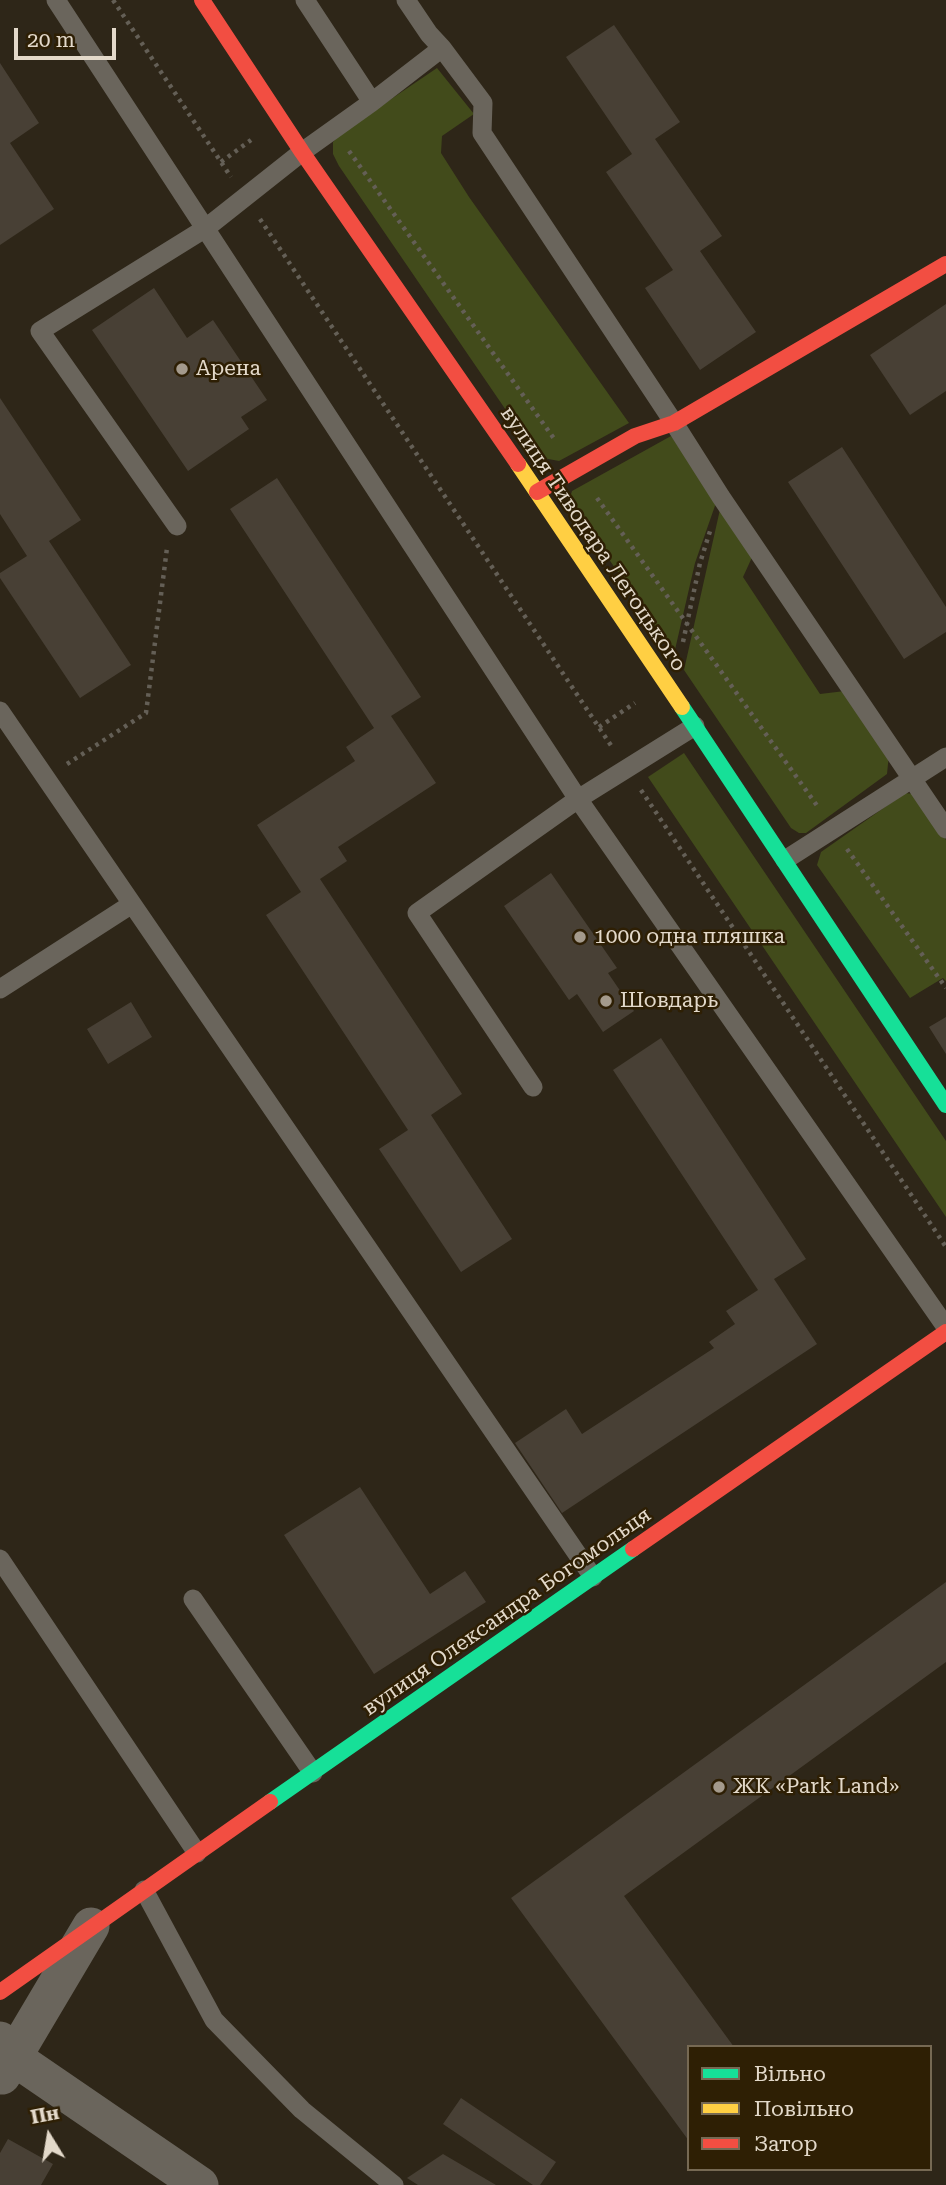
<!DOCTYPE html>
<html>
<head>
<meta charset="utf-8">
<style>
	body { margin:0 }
	#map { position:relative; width:946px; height:2185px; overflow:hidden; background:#2e2618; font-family:"Roboto Serif",serif }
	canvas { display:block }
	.legend { position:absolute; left:687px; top:2045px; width:245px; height:126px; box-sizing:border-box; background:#2e1f04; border:2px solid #766953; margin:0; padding:9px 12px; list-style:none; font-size:21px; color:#e3d9ca }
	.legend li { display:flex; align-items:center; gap:14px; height:35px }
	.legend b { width:35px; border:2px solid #766953 }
	.north { position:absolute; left:14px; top:2101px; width:70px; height:70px; -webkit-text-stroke:5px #2e1f04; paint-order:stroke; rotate:349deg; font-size:19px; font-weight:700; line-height:28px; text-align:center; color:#e3d9ca }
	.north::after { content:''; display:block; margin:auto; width:24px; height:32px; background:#e3d9ca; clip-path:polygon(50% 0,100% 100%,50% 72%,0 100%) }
	.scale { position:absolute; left:14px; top:28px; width:102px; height:32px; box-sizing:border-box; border:4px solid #e3d9ca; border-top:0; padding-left:9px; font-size:21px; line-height:24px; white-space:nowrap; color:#e3d9ca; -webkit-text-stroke:5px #2e1f04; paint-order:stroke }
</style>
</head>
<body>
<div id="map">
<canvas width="946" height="2185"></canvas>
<ul class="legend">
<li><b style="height:9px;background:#16e098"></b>Вільно</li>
<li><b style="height:9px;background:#ffcf43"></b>Повільно</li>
<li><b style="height:9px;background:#f24e42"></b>Затор</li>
</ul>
<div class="north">Пн</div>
<div class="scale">20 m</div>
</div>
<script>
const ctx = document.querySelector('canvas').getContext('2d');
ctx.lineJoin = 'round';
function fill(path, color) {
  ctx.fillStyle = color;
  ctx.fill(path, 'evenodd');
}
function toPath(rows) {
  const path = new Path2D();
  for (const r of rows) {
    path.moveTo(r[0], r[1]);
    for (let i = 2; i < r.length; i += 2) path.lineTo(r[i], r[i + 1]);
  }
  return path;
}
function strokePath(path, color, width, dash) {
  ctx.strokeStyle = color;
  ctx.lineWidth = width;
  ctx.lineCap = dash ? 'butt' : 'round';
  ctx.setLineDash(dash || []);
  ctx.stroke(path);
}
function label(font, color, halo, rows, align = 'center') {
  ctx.font = font + ' "Roboto Serif",serif';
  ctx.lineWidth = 5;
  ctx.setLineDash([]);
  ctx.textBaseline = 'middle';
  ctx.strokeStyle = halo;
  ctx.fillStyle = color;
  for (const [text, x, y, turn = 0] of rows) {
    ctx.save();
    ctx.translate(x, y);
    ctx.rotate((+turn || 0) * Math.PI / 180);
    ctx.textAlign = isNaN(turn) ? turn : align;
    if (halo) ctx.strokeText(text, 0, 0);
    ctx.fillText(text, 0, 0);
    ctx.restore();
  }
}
const green = toPath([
	[437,68,474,114,442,136,441,153,469,197,629,423,559,461,538,457,339,166,333,154,333,142,341,133],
	[671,436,717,500,695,563,674,654,569,501,572,491],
	[721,505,754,553,743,577,820,694,845,691,889,754,887,774,806,833,799,833,791,828,684,670],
	[684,753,946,1141,946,1217,648,777],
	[905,793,914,794,946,840,946,981,943,978,910,998,817,865,821,852]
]);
const building = toPath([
	[614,25,680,122,655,139,722,236,700,251,756,332,700,370,645,288,673,270,606,172,632,154,566,57],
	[0,63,39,123,10,143,54,209,0,245],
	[154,288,187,338,213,320,267,400,241,417,249,429,188,471,92,330],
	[946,304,946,391,910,415,870,355],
	[0,398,81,520,49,541,131,665,80,698,0,578,0,573,27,556,0,514],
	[842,447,946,607,946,632,904,659,788,482],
	[277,478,421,697,391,716,436,783,338,847,347,861,320,879,462,1094,431,1115,512,1239,461,1272,379,1149,408,1130,266,915,301,892,257,825,355,761,346,747,374,728,230,509],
	[551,873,617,968,608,973,634,1011,603,1032,577,994,569,1000,504,906],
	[131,1002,152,1037,108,1064,87,1029],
	[946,1017,946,1054,929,1027],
	[661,1038,806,1259,774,1279,817,1344,562,1513,515,1443,566,1409,582,1434,714,1348,709,1342,735,1324,726,1311,758,1290,613,1070],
	[360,1487,430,1594,465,1571,486,1602,374,1674,284,1535],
	[946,1582,946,1662,624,1896,734,2047,689,2047,689,2141,511,1898],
	[461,2098,556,2162,540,2185,533,2185,443,2124],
	[8,2139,53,2164,41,2185,0,2185,0,2153],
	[443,2154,496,2185,418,2185,407,2178]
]);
const path = toPath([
	[113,0,231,177],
	[349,151,555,440],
	[221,162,251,140],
	[260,219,612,747],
	[597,498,818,807],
	[683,642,700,563,711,528],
	[599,727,635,703],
	[67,764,146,713,167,548],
	[641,790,946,1247],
	[847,849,946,988]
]);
const lane = toPath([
	[56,0,578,799,946,1327],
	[305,0,372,102],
	[442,48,483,103,482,133,674,423,721,497,946,829],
	[177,526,40,331,206,228,302,152,372,102,442,48,429,34,406,0],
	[0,711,593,1577],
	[785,860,946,757],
	[0,989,132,904],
	[533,1087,417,913,578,799,695,726],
	[0,1559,197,1853],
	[193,1599,313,1773],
	[144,1890,214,2020,302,2110,394,2185]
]);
const street = toPath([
	[0,2040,13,2057,200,2185],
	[2,2076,91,1926]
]);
const fast = toPath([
	[682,707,946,1105],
	[270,1802,633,1549]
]);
const slow = toPath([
	[518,464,682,707]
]);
const jam = toPath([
	[202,0,302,152,518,464],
	[537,492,635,436,674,423,946,264],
	[633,1549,946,1332],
	[0,1992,270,1802]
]);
const markers = [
	[182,369,7,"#a49a8c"],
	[580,937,7,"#a49a8c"],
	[606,1001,7,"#a49a8c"],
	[719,1787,7,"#a49a8c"]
];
const poiNames = [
	["Арена",196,369],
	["1000 одна пляшка",594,937],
	["Шовдарь",620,1001],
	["ЖК «Park Land»",733,1787]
];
const streetNames = [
	["вулиця Тиводара Легоцького",593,539,56],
	["вулиця Олександра Богомольця",507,1612,-35]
];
fill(green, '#424b1b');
fill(building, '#484035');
strokePath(path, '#645f56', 4.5, [3.5, 5]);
strokePath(lane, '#6a655c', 19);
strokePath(street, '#6a655c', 37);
strokePath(fast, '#16e098', 16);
strokePath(slow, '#ffcf43', 16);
strokePath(jam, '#f24e42', 16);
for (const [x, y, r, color] of markers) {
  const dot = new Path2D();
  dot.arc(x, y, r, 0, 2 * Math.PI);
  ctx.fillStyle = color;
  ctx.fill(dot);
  strokePath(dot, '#2e1f04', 2.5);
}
label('21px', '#e3d9ca', '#2e1f04', poiNames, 'left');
label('21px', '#e3d9ca', '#2e1f04', streetNames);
</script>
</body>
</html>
